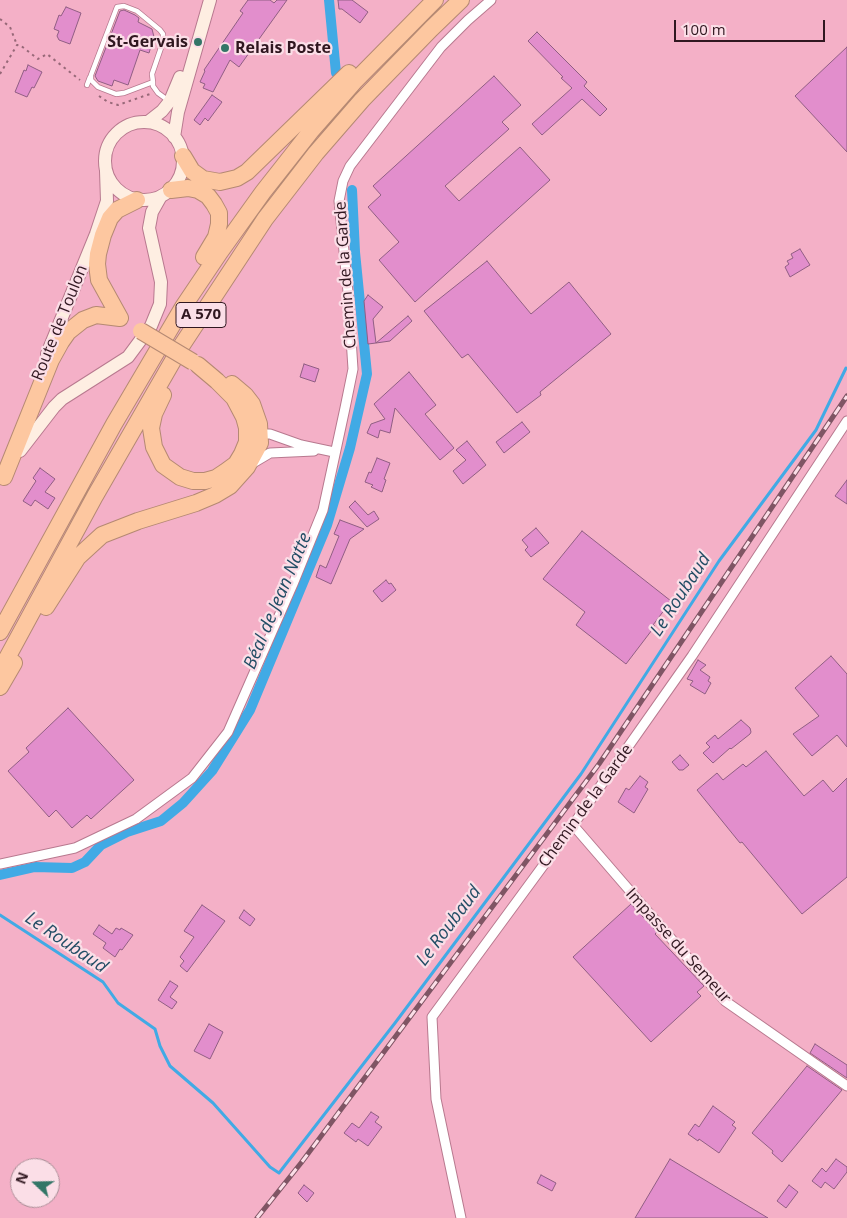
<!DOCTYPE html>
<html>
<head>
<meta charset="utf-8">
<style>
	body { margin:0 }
	#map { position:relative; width:847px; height:1218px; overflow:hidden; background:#f4b0c7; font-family:"Open Sans",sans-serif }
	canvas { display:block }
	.north { position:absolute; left:10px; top:1158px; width:50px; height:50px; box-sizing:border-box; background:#fbdee7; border:1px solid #aa8e97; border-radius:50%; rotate:291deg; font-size:14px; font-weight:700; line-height:20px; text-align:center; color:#301720 }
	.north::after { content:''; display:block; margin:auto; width:18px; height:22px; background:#337667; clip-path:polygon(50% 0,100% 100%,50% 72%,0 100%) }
	.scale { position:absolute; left:674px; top:20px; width:151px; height:22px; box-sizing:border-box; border:2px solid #301720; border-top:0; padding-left:6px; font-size:15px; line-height:18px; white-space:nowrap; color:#301720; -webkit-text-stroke:4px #fbdee7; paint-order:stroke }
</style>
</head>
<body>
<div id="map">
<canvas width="847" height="1218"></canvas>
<div class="north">N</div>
<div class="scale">100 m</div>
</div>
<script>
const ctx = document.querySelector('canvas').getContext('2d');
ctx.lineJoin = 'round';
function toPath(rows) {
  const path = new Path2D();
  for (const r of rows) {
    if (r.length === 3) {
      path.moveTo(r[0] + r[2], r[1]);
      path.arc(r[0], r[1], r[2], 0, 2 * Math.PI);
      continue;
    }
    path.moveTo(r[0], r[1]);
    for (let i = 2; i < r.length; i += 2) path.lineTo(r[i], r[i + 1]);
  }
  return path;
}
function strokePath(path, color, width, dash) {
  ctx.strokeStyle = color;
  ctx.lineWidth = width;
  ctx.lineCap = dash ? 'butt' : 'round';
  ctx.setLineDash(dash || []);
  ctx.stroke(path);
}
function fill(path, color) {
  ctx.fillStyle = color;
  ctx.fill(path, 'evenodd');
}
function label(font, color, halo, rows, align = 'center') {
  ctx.font = font + ' "Open Sans",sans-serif';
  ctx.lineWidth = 4.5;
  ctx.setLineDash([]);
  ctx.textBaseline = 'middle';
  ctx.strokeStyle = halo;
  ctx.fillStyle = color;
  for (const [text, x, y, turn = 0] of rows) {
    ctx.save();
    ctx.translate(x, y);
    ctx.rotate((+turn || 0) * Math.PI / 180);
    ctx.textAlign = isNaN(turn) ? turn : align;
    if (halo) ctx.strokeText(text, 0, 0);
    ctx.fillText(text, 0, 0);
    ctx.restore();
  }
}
const stream = toPath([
	[0,915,103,982,118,1003,155,1029,160,1046,170,1066,213,1103,270,1167,279,1173,395,1023,581,774,719,561,816,430,846,368]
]);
const canal = toPath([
	[329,0,336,73],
	[0,875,35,867,72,868,85,862,101,845,127,832,161,821,183,803,212,771,250,710,327,525,350,448,367,374,355,252,352,190]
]);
const building = toPath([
	[248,0,270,0,274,3,277,0,287,0,239,67,230,60,213,92,203,88,205,84,200,82,205,71,204,70,243,13,240,11,248,0],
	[338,0,352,0,368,12,360,23,342,9,339,9,338,0],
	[66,7,81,13,70,44,59,40,57,36,59,31,54,29,59,15,61,16,66,7],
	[124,10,135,15,139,18,138,22,152,29,154,37,149,53,140,50,128,85,114,80,112,86,98,81,95,76,120,11,124,10],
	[537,32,587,82,584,86,607,109,600,116,582,99,542,135,532,124,572,88,561,78,563,77,528,41,537,32],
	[847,47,847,152,795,96,847,47],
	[28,65,42,72,34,88,32,87,27,97,15,92,24,70,26,71,28,65],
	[494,76,521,105,502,122,509,129,445,186,459,201,520,147,550,180,415,302,379,260,399,242,368,207,381,195,373,186,494,76],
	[212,95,222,102,208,121,205,118,200,125,194,120,212,95],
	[800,249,810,265,790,277,785,267,789,264,787,261,793,258,791,254,800,249],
	[487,261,531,314,569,282,611,334,540,392,541,395,517,413,468,354,462,358,424,311,487,261],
	[368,295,383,307,373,319,376,343,368,344,364,301,368,295],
	[408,316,412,321,390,341,376,343,408,316],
	[304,364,319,369,315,382,300,377,304,364],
	[409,372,436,405,425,414,454,448,440,460,395,408,390,433,380,430,378,438,367,433,371,424,385,419,374,404,409,372],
	[522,422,530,432,504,453,496,442,522,422],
	[467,441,486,465,463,484,453,471,466,460,456,450,467,441],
	[377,458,390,463,384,479,386,480,382,492,371,487,373,485,365,482,369,472,371,473,377,458],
	[40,468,55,479,45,492,55,498,48,509,35,500,31,506,23,501,36,481,33,478,40,468],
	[847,480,847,504,835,496,847,480],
	[355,501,368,515,374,511,379,519,367,527,349,507,355,501],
	[340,520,364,529,350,539,331,584,316,577,320,565,326,568,339,536,334,534,340,520],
	[536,528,549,543,531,557,525,550,528,547,522,540,536,528],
	[582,531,671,601,653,625,655,626,626,664,576,625,585,612,543,579,582,531],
	[386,580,389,584,391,583,396,590,382,602,373,591,386,580],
	[831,656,847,674,847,747,837,735,812,756,793,734,819,716,795,688,831,656],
	[698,660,706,665,700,670,710,677,708,681,711,683,705,694,690,685,693,681,687,679,698,660],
	[68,708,134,780,91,819,87,815,72,828,56,810,49,817,8,771,29,752,26,748,68,708],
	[741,720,750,728,751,732,750,734,731,749,730,748,713,763,703,753,710,747,706,743,715,735,718,739,741,720],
	[766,751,804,796,823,780,833,792,847,778,847,877,802,914,742,842,740,843,697,790,717,773,723,780,743,764,746,767,766,751],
	[680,755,689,765,683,770,679,770,672,762,680,755],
	[640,776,648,782,645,787,648,789,634,813,618,802,626,788,629,790,640,776],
	[631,904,657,932,655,934,704,986,697,992,701,996,651,1042,573,957,631,904],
	[202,905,225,921,187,972,180,966,184,961,180,957,194,937,184,931,202,905],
	[244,910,255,919,250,926,239,918,244,910],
	[99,925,112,934,116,928,120,930,121,928,133,935,122,950,120,949,115,957,103,948,106,943,93,934,99,925],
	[170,981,178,986,170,997,177,1002,172,1009,158,1000,170,981],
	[209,1024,223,1032,210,1059,194,1051,209,1024],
	[815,1044,847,1065,847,1078,810,1053,815,1044],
	[807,1066,842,1090,782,1162,772,1153,773,1151,752,1133,807,1066],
	[713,1106,735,1122,732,1125,736,1128,719,1153,699,1139,698,1141,688,1134,695,1124,699,1127,713,1106],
	[371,1112,379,1117,375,1122,382,1127,368,1146,358,1139,356,1142,344,1133,352,1123,359,1128,371,1112],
	[670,1159,728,1194,768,1218,635,1218,670,1159],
	[836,1159,847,1167,847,1172,834,1189,825,1182,821,1188,812,1181,822,1168,826,1172,836,1159],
	[541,1175,556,1183,552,1191,537,1183,541,1175],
	[304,1185,314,1193,307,1202,298,1193,304,1185],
	[789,1185,798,1192,786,1208,777,1201,789,1185]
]);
const path = toPath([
	[0,19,10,27,17,45],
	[0,74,17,45,20,45,38,59,47,54,80,80],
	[99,96,108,102,118,105,150,94]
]);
const lane = toPath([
	[153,82,124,93,116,94,98,87,91,80,91,75,117,7,124,6,137,11,160,30,163,34,163,42,152,74,153,82,153,86,158,93,169,101],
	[87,85,90,77]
]);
const street = toPath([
	[257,434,270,434,301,445,334,452],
	[253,463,270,453,314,451],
	[573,825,725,1001,847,1086],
	[0,864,75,848,136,819,192,778,228,732,293,584,323,510,345,408,353,369,348,292,339,201,343,181,350,166,441,47,468,20,491,0],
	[461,1218,436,1099,432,1017,573,825,692,656,847,421]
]);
const secondary = toPath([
	[144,161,39],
	[148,122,162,111,170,101,180,77],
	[174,137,178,112,210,0],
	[47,354,96,234,107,201,106,171],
	[20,451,54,407,62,399,128,357,151,326,160,304,161,282,149,228,152,212,161,196]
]);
const highway = toPath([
	[183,156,192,171,203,179,220,182,237,178,247,172,349,73],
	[171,190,188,188,198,190,208,196,214,204,219,213,219,224,216,237,204,257],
	[120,318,99,280,97,264,98,254,103,235,110,218,117,210,137,200],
	[163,395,154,414,151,428,154,447,163,465,180,477,193,481,205,481,216,478,225,472,236,464,242,454,247,442,247,428,244,417,234,398,217,381,198,365],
	[4,477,51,360,61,342,68,332,83,320,96,315,120,318],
	[46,607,78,557,102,535,138,521,196,503,215,495,230,486,247,467,260,443,259,424,252,404,245,395,232,384],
	[0,632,114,424,183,307,220,252,263,192,311,131,354,82,435,0],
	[0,671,95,496,182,345,265,219,316,153,362,100,431,29,461,0],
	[0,687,14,663]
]);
const rail = toPath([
	[257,1218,301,1163,599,764,847,396]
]);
const highwayBridge = toPath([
	[141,331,193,362]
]);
const markers = [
	[198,42,5,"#337667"],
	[225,48,5,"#337667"]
];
const shields = [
	[201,315,50]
];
const shieldNames = [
	["A 570",201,315]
];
const poiNames = [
	["St-Gervais",188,42],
	["Relais Poste",235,48,"left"]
];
const streetNames = [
	["Chemin de la Garde",346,275,-94],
	["Route de Toulon",60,323,-68],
	["Chemin de la Garde",586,806,-54],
	["Impasse du Semeur",678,946,48]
];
const waterNames = [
	["Le Roubaud",681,595,-57],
	["Béal de Jean Natte",278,601,-67],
	["Le Roubaud",449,926,-53],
	["Le Roubaud",66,943,34]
];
strokePath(stream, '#41aae5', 3);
strokePath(canal, '#41aae5', 10);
fill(building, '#e28ecc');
strokePath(building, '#905e83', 1);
strokePath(lane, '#b8798f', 6);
strokePath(street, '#b8798f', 11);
strokePath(secondary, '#b8798f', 14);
strokePath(highway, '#b58973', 18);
strokePath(path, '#976878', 2, [2.5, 4]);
strokePath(lane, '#fff', 4.5);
strokePath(street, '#fff', 9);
strokePath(secondary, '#feeee2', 12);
strokePath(highway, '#fdc7a0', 16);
strokePath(rail, '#7f5564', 5);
strokePath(rail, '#fbdee7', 3, [9]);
strokePath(highwayBridge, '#b58973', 18, []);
strokePath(highwayBridge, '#fdc7a0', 16);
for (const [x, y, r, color] of markers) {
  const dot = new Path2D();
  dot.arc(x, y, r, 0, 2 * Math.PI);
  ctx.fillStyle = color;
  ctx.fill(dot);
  strokePath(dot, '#fbdee7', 2);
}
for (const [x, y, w] of shields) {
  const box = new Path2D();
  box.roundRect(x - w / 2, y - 12.5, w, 25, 4);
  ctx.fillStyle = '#fbdee7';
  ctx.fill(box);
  strokePath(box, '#301720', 1);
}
label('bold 15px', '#301720', null, shieldNames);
label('bold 16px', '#301720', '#fbdee7', poiNames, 'right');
label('16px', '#301720', '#fbdee7', streetNames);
label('italic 18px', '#224d65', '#fbdee7', waterNames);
</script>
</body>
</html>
